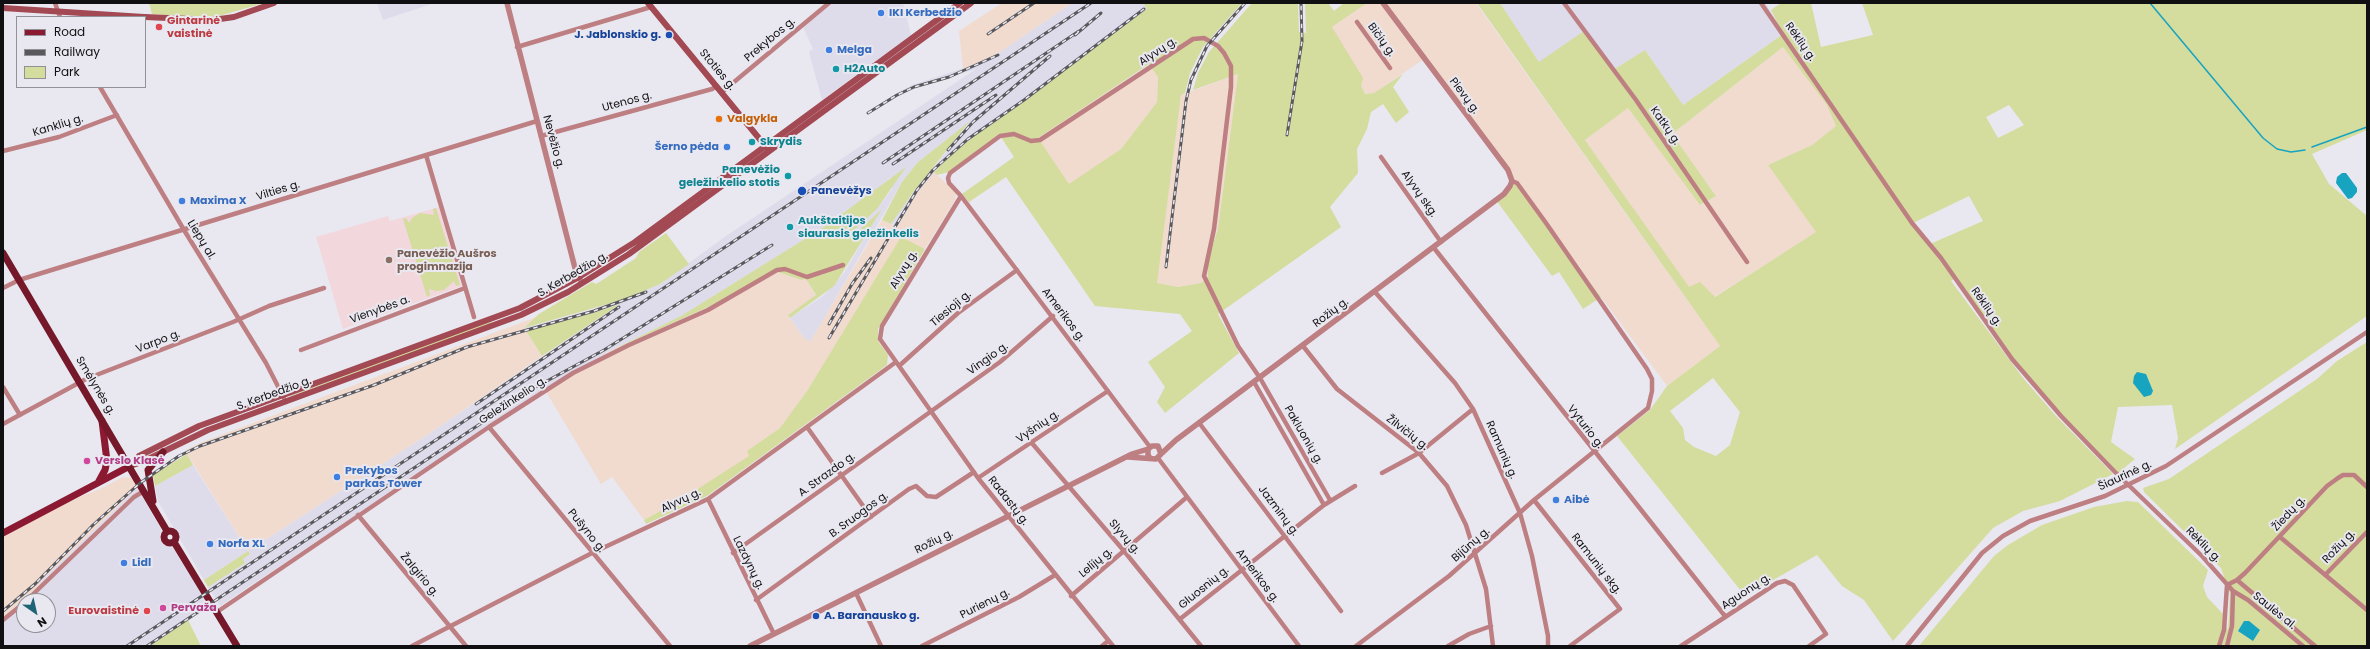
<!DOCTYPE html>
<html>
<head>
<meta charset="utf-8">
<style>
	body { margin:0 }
	#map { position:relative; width:2370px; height:649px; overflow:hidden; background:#e9e8f0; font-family:Poppins,sans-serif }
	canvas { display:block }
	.frame { position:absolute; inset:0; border:4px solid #100f12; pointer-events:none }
	.legend { position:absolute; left:16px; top:16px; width:130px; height:72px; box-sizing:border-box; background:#e9e8f0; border:1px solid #929197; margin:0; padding:5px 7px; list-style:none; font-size:12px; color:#100f12 }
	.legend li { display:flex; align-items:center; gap:8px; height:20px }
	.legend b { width:20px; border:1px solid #929197 }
	.north { position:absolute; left:16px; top:593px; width:40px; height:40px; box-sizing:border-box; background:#e9e8f0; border:1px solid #929197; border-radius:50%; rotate:146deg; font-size:11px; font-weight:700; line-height:16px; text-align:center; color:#100f12 }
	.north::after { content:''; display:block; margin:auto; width:14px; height:18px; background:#1f6475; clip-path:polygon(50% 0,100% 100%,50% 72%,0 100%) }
</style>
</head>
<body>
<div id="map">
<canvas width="2370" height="649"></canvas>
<div class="frame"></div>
<ul class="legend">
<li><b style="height:5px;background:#8b1931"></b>Road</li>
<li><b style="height:5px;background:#59585d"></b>Railway</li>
<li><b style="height:11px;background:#d4dc9e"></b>Park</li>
</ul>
<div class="north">N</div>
</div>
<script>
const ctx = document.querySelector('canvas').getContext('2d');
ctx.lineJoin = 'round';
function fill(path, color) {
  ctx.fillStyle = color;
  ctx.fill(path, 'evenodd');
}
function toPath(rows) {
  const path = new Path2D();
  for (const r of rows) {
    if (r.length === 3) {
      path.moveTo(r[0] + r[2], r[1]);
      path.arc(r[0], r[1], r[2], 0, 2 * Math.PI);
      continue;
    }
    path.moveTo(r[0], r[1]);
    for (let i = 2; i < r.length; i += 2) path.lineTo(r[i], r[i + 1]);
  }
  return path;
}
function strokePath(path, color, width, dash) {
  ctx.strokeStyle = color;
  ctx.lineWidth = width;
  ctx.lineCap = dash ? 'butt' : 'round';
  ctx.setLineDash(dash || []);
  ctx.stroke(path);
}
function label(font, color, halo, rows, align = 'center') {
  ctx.font = font + ' Poppins,sans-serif';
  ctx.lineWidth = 4;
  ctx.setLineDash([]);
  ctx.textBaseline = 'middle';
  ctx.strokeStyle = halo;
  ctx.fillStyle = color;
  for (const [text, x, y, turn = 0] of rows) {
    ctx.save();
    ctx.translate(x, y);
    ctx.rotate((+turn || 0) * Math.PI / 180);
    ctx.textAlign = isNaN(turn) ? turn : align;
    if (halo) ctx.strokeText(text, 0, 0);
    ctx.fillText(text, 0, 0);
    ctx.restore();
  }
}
const built = toPath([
	[377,3,435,3,383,20],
	[833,3,903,3,911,35,822,100,809,52,813,49,803,27],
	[1072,3,1143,3,1148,9,950,156,918,192,897,227,891,224,902,207,968,124,917,163,902,182,810,343,803,337,790,318,823,296,844,273,880,211,854,235,852,232,877,209,892,189,891,177,879,187,824,227,681,316,610,351,544,389,220,606,208,587,245,563,242,559,250,554,248,551,204,580,158,501,155,486,193,465,248,551,433,431,619,305,526,331,524,328,595,310,660,284,726,236,976,69,915,88,898,97,895,94,912,85,979,63,997,54],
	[1500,3,1766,3,1783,34,1683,105,1645,50,1613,70,1539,62],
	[137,488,161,529,160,539,163,544,173,548,210,606,150,646,3,646,3,617,37,588,40,582],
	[24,601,48,601,48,625,24,625]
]);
const industrial = toPath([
	[1002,3,1072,3,997,54,963,69,959,31],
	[1367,3,1476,3,1720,346,1667,386,1448,91,1427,57,1374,93,1365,94,1332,27],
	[1783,47,1828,105,1836,126,1812,145,1768,165,1817,232,1714,297,1689,288,1585,140,1628,108,1701,205,1716,196,1672,134],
	[1150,64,1158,76,1157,102,1121,149,1069,185,1038,138],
	[1238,74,1218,229,1208,260,1208,277,1201,283,1178,287,1156,283,1181,95],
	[934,172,956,193,955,200,925,249,901,238,807,391,780,428,747,451,750,456,682,499,644,520,612,477,601,484,545,390,610,351,706,308,778,272,801,280,806,279,816,296,788,315,803,337,810,342,882,220,897,227,918,192],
	[539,316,524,328,542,356,433,431,248,551,187,454,186,450,202,442],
	[123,477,132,478,137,488,40,582,37,588,3,617,3,536,67,502,100,489]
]);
const education = toPath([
	[439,207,462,286,343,329,316,237,388,216,390,221]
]);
const green = toPath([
	[149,3,264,3,212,18,152,14],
	[1143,3,1242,3,1203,47,1190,73,1185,93,1181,95,1157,283,1178,287,1201,283,1208,277,1208,260,1218,229,1238,74,1193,90,1198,73,1209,52,1252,3,1298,3,1299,32,1306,33,1305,3,1328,3,1334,11,1344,3,1367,3,1332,27,1363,78,1361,86,1365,94,1374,93,1403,74,1393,87,1409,112,1396,123,1383,104,1371,112,1367,129,1357,149,1358,173,1330,207,1341,227,1218,314,1239,353,1165,413,1157,402,1165,387,1148,362,1192,331,1180,314,1095,306,1006,177,969,202,962,194,1014,157,999,134,949,172,937,175,934,172,950,156,969,140,1147,9],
	[1149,64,1158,77,1157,102,1121,149,1069,184,1038,138],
	[1477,3,1500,3,1539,62,1584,31,1613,70,1645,50,1683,105,1783,34,1771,10,1781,3,1811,3,1821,47,1873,35,1862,3,2367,3,2367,130,2312,154,2329,184,2367,216,2367,316,2175,449,2178,438,2172,405,2118,407,2111,442,2135,459,2118,473,2061,416,2012,359,1955,278,1951,281,2023,378,2056,416,2113,474,2060,501,2023,511,1993,528,1893,641,1864,600,1842,586,1817,555,1745,596,1617,436,1650,410,1667,386,1720,346],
	[1783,47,1827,105,1836,126,1812,145,1768,165,1816,232,1715,297,1700,282,1689,287,1585,140,1628,108,1700,205,1716,196,1672,134],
	[2009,105,2024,125,1998,138,1986,117],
	[1969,196,1983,221,1930,244,1913,223],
	[1713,378,1740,412,1730,445,1716,456,1694,447,1685,440,1683,428,1670,411],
	[970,121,914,191,891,224,882,220,902,182,917,163],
	[906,167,877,209,852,232,855,234,882,209,834,286,790,318,788,315,816,295,806,279,801,280,778,272,706,308,610,351,681,316,824,227],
	[1515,182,1601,297,1583,309,1559,272,1552,276,1496,200],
	[436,208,460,285,456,286,454,281,444,290,436,291,429,289,430,295,427,297,403,219,406,218,409,223,412,218,420,213,434,215,433,209],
	[666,233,689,264,660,284,622,300,524,328,539,314,592,282,596,284,601,281,636,258,639,252],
	[901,237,925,249,878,329,878,341,888,355,887,365,707,496,646,524,644,520,682,499,749,456,747,451,780,428,807,391],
	[620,304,542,356,526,331,593,313],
	[491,321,492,324,291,396,291,395],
	[2367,342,2367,646,1919,646,1994,556,2008,545,2042,525,2094,507,2127,501,2138,502,2208,570,2203,586,2207,597,2223,614,2228,631,2230,594,2221,568,2144,492,2143,488,2169,479,2317,379,2337,361],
	[187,454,193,465,155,486,153,475],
	[248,551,250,554,243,559,245,563,208,587,204,580],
	[188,620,201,646,150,646]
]);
const water = toPath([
	[2342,173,2346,173,2357,188,2357,192,2352,198,2348,199,2336,183,2337,177],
	[2137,372,2146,374,2153,391,2151,395,2144,397,2133,383,2134,376],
	[2244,621,2249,621,2260,630,2253,641,2238,631]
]);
const stream = toPath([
	[2150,3,2263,138,2277,149,2291,152,2305,150],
	[2312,147,2367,127]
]);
const minor = toPath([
	[55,3,60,17],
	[1564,3,1636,100,1747,262],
	[1761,3,1912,223,1941,258,2012,359,2061,416,2114,471,2202,556,2233,591,2248,600,2303,646],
	[1357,22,1390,68],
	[517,47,651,7],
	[100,87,184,230,266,363,286,402],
	[722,92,829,3],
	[541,136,712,89,717,86],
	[3,151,59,137,117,115],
	[426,155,474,317],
	[1381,157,1441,242],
	[961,196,1150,447],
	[1434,248,1725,616],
	[3,288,19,280,537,121],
	[1375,292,1455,383,1473,409,1520,513,1532,556,1548,636,1548,646],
	[1303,346,1337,389,1419,453,1447,486,1466,525,1486,589,1493,646],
	[301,350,465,288],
	[899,366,958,313,1017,270],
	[1254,382,1324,505],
	[3,387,20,415],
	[3,424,86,379,233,322,269,306,324,288],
	[1200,424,1341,611],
	[489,427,670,646],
	[807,427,871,517],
	[1031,442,1124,551,1201,646],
	[1158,458,1299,646],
	[1382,473,1419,453,1473,409],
	[978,478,1108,391],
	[708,499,774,634],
	[1534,500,1620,609,1570,646],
	[358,515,466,646],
	[2280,537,2367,610],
	[733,553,1000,362,1053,316],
	[2325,575,2367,532],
	[2237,580,2315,646],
	[856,593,881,646],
	[1071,596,1187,497],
	[756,600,909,489,916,486,927,496,936,497,974,472],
	[26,601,134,497,144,491],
	[217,612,489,427,573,373,629,345,708,310,777,270,785,269,807,277,843,265],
	[1180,619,1324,505,1355,486],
	[3,620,24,603],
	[412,646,592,553,708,499,896,362],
	[922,646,1019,597,1055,575],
	[1102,646,1108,641],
	[1113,646,978,478,880,339,882,326,961,196,949,183,948,178,950,173,1000,136,1014,134,1031,141,1040,140,1193,39,1204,38,1218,46,1224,53,1231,66,1231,87,1214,229,1204,276,1238,346,1260,378,1330,500],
	[1356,646,1449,576,1534,500,1648,408,1652,391,1652,379,1647,369,1546,223,1517,183,1512,181],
	[1448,646,1469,634,1491,626],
	[1681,646,1777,583,1785,581,1793,585,1826,634,1809,646],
	[1907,646,1982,553,2003,536,2030,521,2105,496,2166,466,2367,332],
	[2219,646,2224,630,2227,585,2237,580,2245,573,2327,486,2338,478,2343,475,2354,475,2367,487],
	[2227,646,2232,626,2233,591]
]);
const tertiary = toPath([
	[507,3,576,272,581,281],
	[1161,454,1176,440,1504,194,1510,186,1512,181,1508,170,1383,3],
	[1128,457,1156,459,1161,454,1158,446,1152,446,1148,449,1148,455,1150,458],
	[750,646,1132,454,1148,449]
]);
const secondary = toPath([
	[648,3,767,148],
	[3,8,144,17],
	[145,17,213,20,234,17,274,3],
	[131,465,139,456,199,426,520,308,579,277,635,242,960,3],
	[130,466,142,462,208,430,521,315,568,292,629,254,971,3]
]);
const primary = toPath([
	[99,481,105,470,107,461,102,421],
	[3,533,130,466]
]);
const trunk = toPath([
	[3,253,167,531],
	[153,501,148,470,163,452],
	[170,537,6],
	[174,542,237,646]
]);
const rail = toPath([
	[988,34,1034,3],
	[1075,35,1101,13],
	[868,113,897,95,914,87,949,77,998,55],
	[1287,135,1302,41,1301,3],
	[948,150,973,122,1050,56],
	[883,163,1079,31],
	[893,164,996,95],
	[1166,267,1186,101,1191,80,1207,46,1245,3],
	[829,324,852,284,871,258],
	[829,338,917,190,933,170,968,139,1024,100,1144,9],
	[476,404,619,307],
	[3,611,35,584,94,524,140,483,179,456,200,446,374,385,467,347,594,311,646,292],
	[127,646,1091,3],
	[147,646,534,388,604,350,772,245]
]);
const markers = [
	[881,13,4,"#3f7fe0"],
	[159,27,4,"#e0444e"],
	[669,35,4,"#1a4fb4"],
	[829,50,4,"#3f7fe0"],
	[836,69,4,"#0f9aa8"],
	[719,119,4,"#e8710a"],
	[752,142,4,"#0f9aa8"],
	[727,147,4,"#3f7fe0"],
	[788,176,4,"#0f9aa8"],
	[802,191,5,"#1a4fb4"],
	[182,201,4,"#3f7fe0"],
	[790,227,4,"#0f9aa8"],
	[389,260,4,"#8d6e63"],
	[87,461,4,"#d1479c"],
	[337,477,4,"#3f7fe0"],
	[1556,500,4,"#3f7fe0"],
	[210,544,4,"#3f7fe0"],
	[124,563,4,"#3f7fe0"],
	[163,608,4,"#d1479c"],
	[147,611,4,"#e0444e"],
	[816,616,4,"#1a4fb4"]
];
const shopNames = [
	["IKI Kerbedžio",889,13],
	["Melga",837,50],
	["Šerno pėda",719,147,"right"],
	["Maxima X",190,201],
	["Prekybos",345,471],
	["parkas Tower",345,484],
	["Aibė",1564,500],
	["Norfa XL",218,544],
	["Lidl",132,563]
];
const healthNames = [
	["Gintarinė",167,21],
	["vaistinė",167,34],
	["Eurovaistinė",139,611,"right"]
];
const transitNames = [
	["J. Jablonskio g.",661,35,"right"],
	["Panevėžys",811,191],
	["A. Baranausko g.",824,616]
];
const streetNames = [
	["Prekybos g.",770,40,-40],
	["Bičių g.",1381,40,54],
	["Rėklių g.",1800,42,55],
	["Alyvų g.",1158,52,-33],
	["Stoties g.",717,70,50],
	["Pievų g.",1464,96,53],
	["Utenos g.",627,102,-15],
	["Kanklių g.",58,126,-17],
	["Katkų g.",1665,126,55],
	["Nevėžio g.",553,142,75],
	["Vilties g.",278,191,-17],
	["Alyvų skg.",1419,194,55],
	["Liepų al.",201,240,59],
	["Alyvų g.",904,270,-59],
	["S. Kerbedžio g.",573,275,-30],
	["Rėklių g.",1986,307,55],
	["Tiesioji g.",951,309,-40],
	["Vienybės a.",380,310,-20],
	["Rožių g.",1331,313,-37],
	["Amerikos g.",1063,315,53],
	["Varpo g.",158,342,-21],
	["Vingio g.",988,359,-36],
	["Smėlynės g.",95,386,59],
	["S. Kerbedžio g.",274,394,-20],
	["Geležinkelio g.",513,401,-33],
	["Vyšnių g.",1038,427,-34],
	["Vyturio g.",1585,427,52],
	["Žilvičių g.",1407,433,38],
	["Pakluonių g.",1303,435,60],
	["Ramunių g.",1501,450,66],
	["A. Strazdo g.",827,475,-36],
	["Šiaurinė g.",2125,476,-25],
	["Alyvų g.",681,501,-25],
	["Radastų g.",1008,501,52],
	["Jazminų g.",1278,511,53],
	["Žiedų g.",2289,514,-47],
	["B. Sruogos g.",859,515,-36],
	["Pušyno g.",586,531,51],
	["Slyvų g.",1124,537,49],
	["Rožių g.",934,542,-27],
	["Bijūnų g.",1471,545,-41],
	["Rėklių g.",2203,545,45],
	["Rožių g.",2339,547,-46],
	["Lazdynų g.",748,563,64],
	["Lelijų g.",1096,563,-40],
	["Ramunių skg.",1596,564,52],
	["Žalgirio g.",419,575,50],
	["Amerikos g.",1257,576,53],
	["Gluosnių g.",1204,588,-39],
	["Aguonų g.",1746,592,-33],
	["Purienų g.",985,604,-27],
	["Saulės al.",2274,611,39]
];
const cultureNames = [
	["H2Auto",844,69],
	["Skrydis",760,142],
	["Panevėžio",780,170,"right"],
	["geležinkelio stotis",780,183,"right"],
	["Aukštaitijos",798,221],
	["siaurasis geležinkelis",798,234]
];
const foodNames = [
	["Valgykla",727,119]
];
const educationNames = [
	["Panevėžio Aušros",397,254],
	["progimnazija",397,267]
];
const hotelNames = [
	["Verslo Klasė",95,461],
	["Pervaža",171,608]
];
fill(built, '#dedceb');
fill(industrial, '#f1dbce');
fill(education, '#f2d8dd');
fill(green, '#d4dc9e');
fill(water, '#17a4c0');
strokePath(stream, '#17a4c0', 1.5);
strokePath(minor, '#be7f83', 4.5);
strokePath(tertiary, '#be7f83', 5.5);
strokePath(secondary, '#a24953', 6);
strokePath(primary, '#8b1931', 7);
strokePath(trunk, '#75182a', 7);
strokePath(rail, '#59585d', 3);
strokePath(rail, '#e9e8f0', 1.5, [4.5]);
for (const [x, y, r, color] of markers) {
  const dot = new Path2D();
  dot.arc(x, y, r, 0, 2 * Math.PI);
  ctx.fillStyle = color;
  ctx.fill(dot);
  strokePath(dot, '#e9e8f0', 1.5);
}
label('bold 11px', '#366cbe', '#e9e8f0', shopNames, 'left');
label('bold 11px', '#be3a42', '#e9e8f0', healthNames, 'left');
label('bold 11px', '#164399', '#e9e8f0', transitNames, 'left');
label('11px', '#100f12', '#e9e8f0', streetNames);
label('bold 11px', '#0d838f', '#e9e8f0', cultureNames, 'left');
label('bold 11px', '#c56008', '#e9e8f0', foodNames, 'left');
label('bold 11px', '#785e54', '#e9e8f0', educationNames, 'left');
label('bold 11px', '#b23c85', '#e9e8f0', hotelNames, 'left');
</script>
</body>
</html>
